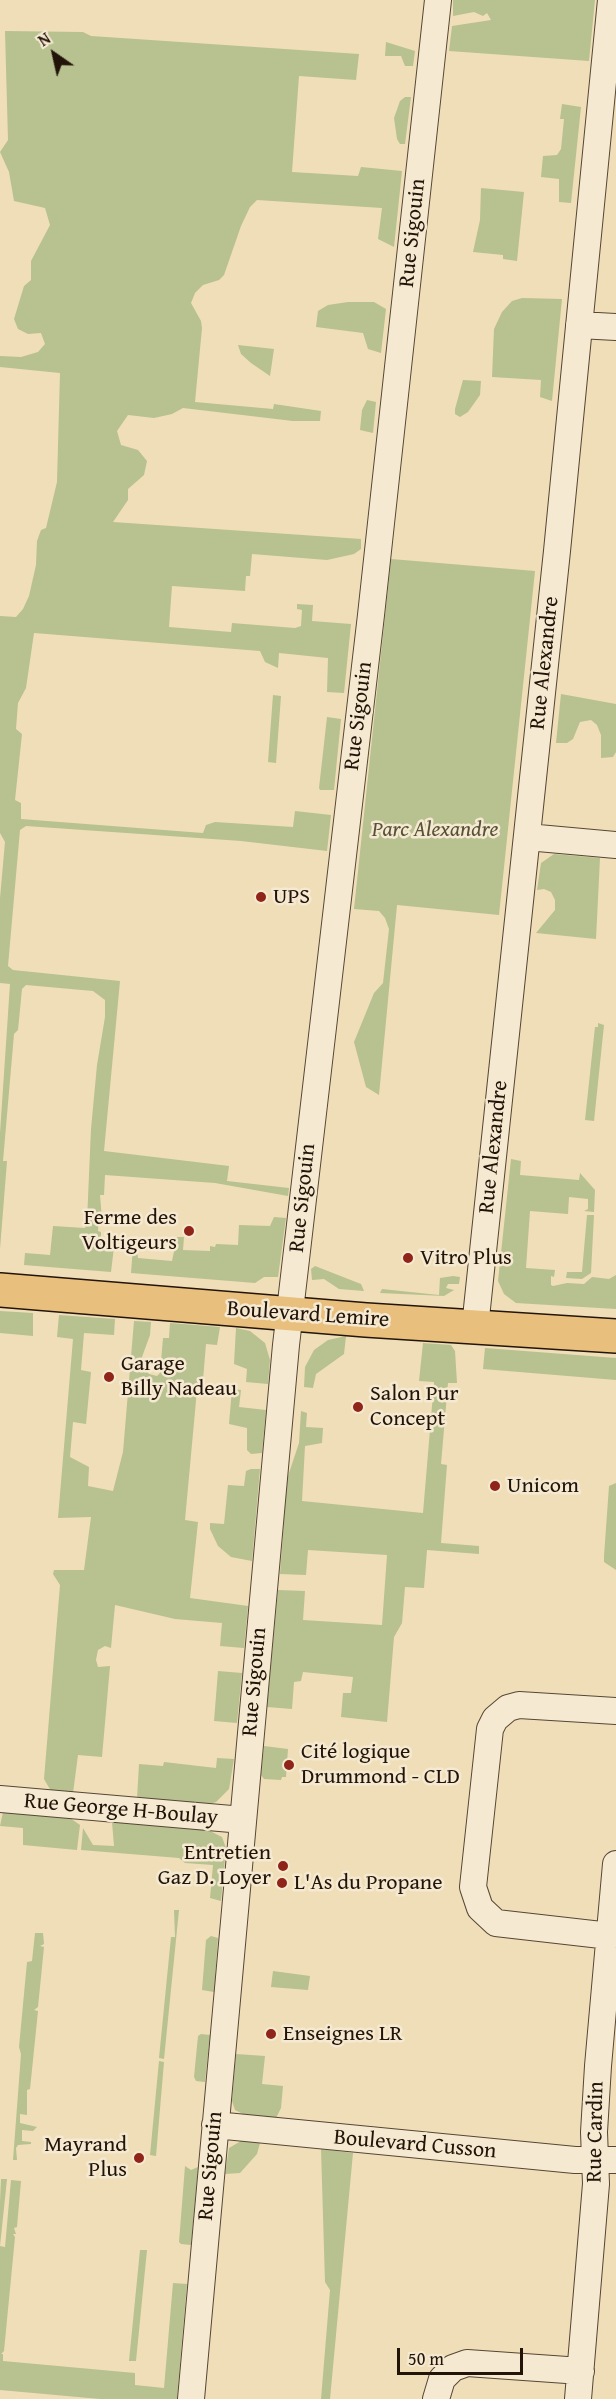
<!DOCTYPE html>
<html>
<head>
<meta charset="utf-8">
<style>
	body { margin:0 }
	#map { position:relative; width:616px; height:2399px; overflow:hidden; background:#efdeb8; font-family:"Gentium Book Plus",serif }
	canvas { display:block }
	.north { position:absolute; left:24px; top:24px; width:60px; height:60px; -webkit-text-stroke:4px #f5ead1; paint-order:stroke; rotate:326deg; font-size:16px; font-weight:700; line-height:24px; text-align:center; color:#231409 }
	.north::after { content:''; display:block; margin:auto; width:21px; height:27px; background:#231409; clip-path:polygon(50% 0,100% 100%,50% 72%,0 100%) }
	.scale { position:absolute; left:397px; top:2348px; width:126px; height:27px; box-sizing:border-box; border:3px solid #231409; border-top:0; padding-left:8px; font-size:18px; line-height:21px; white-space:nowrap; color:#231409; -webkit-text-stroke:4px #f5ead1; paint-order:stroke }
</style>
</head>
<body>
<div id="map">
<canvas width="616" height="2399"></canvas>
<div class="north">N</div>
<div class="scale">50 m</div>
</div>
<script>
const ctx = document.querySelector('canvas').getContext('2d');
ctx.lineJoin = 'round';
function fill(path, color) {
  ctx.fillStyle = color;
  ctx.fill(path, 'evenodd');
}
function toPath(rows) {
  const path = new Path2D();
  for (const r of rows) {
    path.moveTo(r[0], r[1]);
    for (let i = 2; i < r.length; i += 2) path.lineTo(r[i], r[i + 1]);
  }
  return path;
}
function strokePath(path, color, width, dash) {
  ctx.strokeStyle = color;
  ctx.lineWidth = width;
  ctx.lineCap = dash ? 'butt' : 'round';
  ctx.setLineDash(dash || []);
  ctx.stroke(path);
}
function label(font, color, halo, rows, align = 'center') {
  ctx.font = font + ' "Gentium Book Plus",serif';
  ctx.lineWidth = 5;
  ctx.setLineDash([]);
  ctx.textBaseline = 'middle';
  ctx.strokeStyle = halo;
  ctx.fillStyle = color;
  for (const [text, x, y, turn = 0] of rows) {
    ctx.save();
    ctx.translate(x, y);
    ctx.rotate((+turn || 0) * Math.PI / 180);
    ctx.textAlign = isNaN(turn) ? turn : align;
    if (halo) ctx.strokeText(text, 0, 0);
    ctx.fillText(text, 0, 0);
    ctx.restore();
  }
}
const green = toPath([
	[453,0,595,0,589,61,449,51,452,26,491,20,487,13,483,16,474,12,453,16],
	[5,31,83,32,91,36,359,54,356,80,299,76,292,172,358,176,361,167,402,171,394,247,378,239,382,208,257,200,250,207,241,226,224,275,219,280,203,285,195,293,191,303,201,321,202,328,195,402,273,409,274,404,321,411,320,421,293,421,183,408,172,414,154,418,128,415,117,431,121,445,138,450,147,461,144,475,128,489,128,500,113,522,361,539,361,549,354,554,327,560,252,554,250,576,246,576,245,591,172,586,169,627,231,632,232,623,295,628,301,626,302,610,297,609,297,604,313,605,312,621,351,624,344,693,327,692,328,658,279,653,278,668,265,662,260,651,34,633,26,688,18,703,16,729,22,734,15,800,21,803,21,819,203,833,206,825,215,822,293,827,295,811,331,815,327,851,241,841,26,826,20,830,8,966,13,970,120,981,104,1151,229,1166,227,1181,289,1188,288,1196,215,1183,105,1175,104,1195,100,1195,102,1219,99,1219,98,1231,101,1232,101,1246,114,1247,111,1272,24,1265,25,1253,50,1255,53,1226,85,1228,87,1221,91,1129,97,1065,105,1017,105,1000,93,991,26,985,22,989,18,1030,14,1034,3,1161,7,1161,0,1249,0,1133,10,984,0,983,0,898,5,842,0,833,0,616,16,617,23,609,29,596,36,565,37,541,41,530,46,528,57,482,60,373,0,367,0,356,21,357,38,352,45,344,41,333,28,334,18,329,14,319,24,286,31,280,31,261,50,225,45,208,14,201,9,172,0,152,8,140],
	[386,42,415,51,413,66,405,66,401,56,385,56],
	[405,97,411,97,405,144,400,144,397,139,394,118,400,101],
	[562,104,581,107,571,203,559,202,559,179,541,177,543,156,557,155,561,149,564,119,560,119],
	[481,188,524,192,517,261,503,259,503,255,473,252,480,220],
	[522,298,562,299,552,401,540,397,541,380,492,377,494,329,502,312,512,301],
	[348,302,374,302,386,309,381,353,368,349,363,333,316,327,318,311,328,305],
	[238,345,274,349,270,376,251,363,241,354],
	[463,380,481,381,480,395,468,412,460,417,455,414,455,409],
	[367,400,376,402,373,433,360,430,362,410],
	[391,559,535,571,499,915,397,905,379,1095,366,1087,354,1042,374,993,383,983,389,929,385,918,379,911,354,909],
	[561,694,616,704,616,752,613,757,601,758,601,735,597,725,591,720,580,722,573,739,567,743,556,743],
	[273,695,281,696,276,763,268,762],
	[327,717,341,719,334,790,320,790,319,788],
	[554,854,600,858,596,939,536,933,555,910,555,900,551,892,544,889,537,890,541,863],
	[598,1023,604,1025,594,1121,585,1120,595,1027,598,1027],
	[511,1159,521,1161,520,1175,579,1180,580,1173,595,1190,594,1212,584,1211,588,1209,588,1199,569,1197,568,1214,530,1211,526,1268,555,1270,554,1277,551,1276,551,1285,553,1286,567,1283,584,1284,592,1277,609,1279,616,1275,616,1309,516,1303,504,1294,498,1281],
	[587,1215,594,1215,591,1273,582,1279,566,1278,567,1272,582,1272],
	[274,1217,286,1218,278,1277,264,1277,255,1283,131,1273,133,1247,136,1243,138,1258,172,1261,177,1237,184,1237,183,1250,210,1251,210,1246,215,1247,216,1244,238,1245,239,1225,270,1226],
	[315,1266,361,1284,364,1291,339,1289,324,1279,312,1280,311,1269],
	[453,1276,460,1277,459,1284,448,1284,446,1288,454,1290,444,1296,380,1293,382,1289,439,1295,440,1278],
	[0,1311,33,1313,33,1336,0,1333],
	[59,1315,115,1319,114,1335,84,1333,81,1370,91,1372,86,1424,73,1422,70,1457,89,1467,88,1486,113,1491,123,1452,134,1321,151,1322,150,1335,142,1357,143,1367,149,1374,157,1376,160,1373,163,1338,169,1338,170,1323,220,1327,217,1345,206,1344,203,1380,198,1379,185,1520,198,1522,190,1598,248,1606,244,1648,220,1646,222,1623,175,1619,115,1605,111,1648,105,1646,98,1650,96,1660,98,1667,110,1666,102,1757,78,1755,73,1793,51,1791,44,1779,60,1585,53,1574,54,1570,84,1570,91,1517,58,1518,73,1339,57,1337],
	[236,1328,250,1331,265,1343,270,1360,268,1384,246,1382,247,1369,234,1364],
	[346,1336,344,1354,316,1374,313,1388,304,1387,305,1367,314,1350,328,1340],
	[423,1343,451,1345,455,1351,457,1383,448,1383,441,1464,447,1465,441,1543,479,1546,479,1554,427,1550,424,1588,405,1587,402,1623,394,1637,387,1722,341,1717,343,1693,351,1693,353,1677,303,1672,301,1681,294,1682,292,1709,267,1707,278,1590,305,1591,303,1620,382,1625,387,1555,308,1550,306,1575,280,1574,287,1479,299,1443,301,1411,307,1413,306,1427,323,1428,322,1443,305,1446,302,1501,423,1513,434,1382,419,1381],
	[485,1348,616,1358,616,1380,483,1369],
	[232,1389,241,1390,239,1407,266,1410,262,1453,251,1454,247,1450,247,1428,229,1424],
	[251,1469,260,1469,252,1561,231,1557,218,1546,210,1529,210,1523,224,1524,228,1485,244,1486,246,1471],
	[616,1483,616,1570,604,1562,604,1556,609,1486],
	[218,1671,242,1673,237,1723,214,1721],
	[264,1746,288,1749,286,1777,282,1777,281,1780,264,1779,261,1775],
	[217,1758,234,1759,229,1789,216,1802,207,1805,137,1799,139,1764,163,1766,164,1762,216,1768],
	[3,1812,70,1818,80,1825,77,1850,23,1845,23,1828,0,1826],
	[112,1822,208,1830,222,1837,226,1848,221,1901,210,1898,213,1865,185,1863,179,1858,81,1850,83,1828,93,1845,114,1846],
	[174,1910,179,1910,164,2059,159,2058,171,1937,175,1937],
	[35,1933,43,1933,44,1944,40,1946,44,1947,38,2007,34,2010,38,2011,30,2089,27,2090,27,2115,20,2114,20,2123,37,2127,33,2131,22,2130,22,2141,31,2142,31,2144,18,2145,16,2148,17,2160,13,2160,21,2054,19,2047,27,1962,32,1961],
	[211,1936,218,1938,214,1992,202,1990,206,1940],
	[273,1971,310,1976,308,1990,271,1987],
	[201,2034,210,2035,205,2082,196,2081,194,2077,198,2036],
	[236,2054,265,2056,262,2084,283,2086,281,2108,276,2118,245,2115,235,2110,232,2101],
	[159,2061,164,2062,156,2156,150,2155],
	[241,2141,260,2143,257,2154,240,2173,225,2174,229,2148],
	[321,2149,353,2153,330,2399,321,2399,330,2290,325,2282],
	[185,2166,191,2170,198,2167,191,2245,181,2244,179,2242],
	[1,2179,7,2179,0,2246,5,2247,11,2180,21,2181,17,2227,14,2228,16,2234,13,2234,15,2237,4,2351,1,2354,3,2354,3,2361,135,2373,135,2385,164,2388,173,2283,187,2284,177,2399,100,2399,0,2390,0,2202],
	[140,2250,147,2250,136,2361,129,2361]
]);
const minor = toPath([
	[579,325,616,327],
	[527,837,616,845],
	[475,1327,557,551,611,0],
	[0,1799,243,1820],
	[610,1936,496,1923,480,1908,473,1887,490,1729,495,1719,508,1708,519,1705,616,1711],
	[215,2125,575,2160,616,2160],
	[191,2399,286,1345,371,615,438,0],
	[436,2399,442,2379,453,2368,467,2363,581,2371],
	[578,2399,596,2184,594,2132,598,2066,616,1864]
]);
const major = toPath([
	[0,1290,366,1320,616,1336]
]);
const markers = [
	[261,897,6,"#8f2418"],
	[189,1231,6,"#8f2418"],
	[408,1258,6,"#8f2418"],
	[109,1377,6,"#8f2418"],
	[358,1407,6,"#8f2418"],
	[495,1486,6,"#8f2418"],
	[289,1765,6,"#8f2418"],
	[283,1866,6,"#8f2418"],
	[282,1883,6,"#8f2418"],
	[271,2034,6,"#8f2418"],
	[139,2158,6,"#8f2418"]
];
const streetNames = [
	["Rue Sigouin",413,233,-84],
	["Rue Alexandre",545,663,-84],
	["Rue Sigouin",359,716,-83],
	["Rue Alexandre",494,1147,-84],
	["Rue Sigouin",303,1198,-84],
	["Boulevard Lemire",308,1315,4],
	["Rue Sigouin",255,1682,-85],
	["Rue George H-Boulay",121,1810,5],
	["Rue Cardin",596,2132,-89],
	["Boulevard Cusson",415,2145,5],
	["Rue Sigouin",211,2166,-85]
];
const parkNames = [
	["Parc Alexandre",435,830]
];
const poiNames = [
	["UPS",273,897],
	["Ferme des",177,1218,"right"],
	["Voltigeurs",177,1243,"right"],
	["Vitro Plus",420,1258],
	["Garage",121,1364],
	["Billy Nadeau",121,1389],
	["Salon Pur",370,1394],
	["Concept",370,1419],
	["Unicom",507,1486],
	["Cité logique",301,1752],
	["Drummond - CLD",301,1777],
	["Entretien",271,1853,"right"],
	["Gaz D. Loyer",271,1878,"right"],
	["L'As du Propane",294,1883],
	["Enseignes LR",283,2034],
	["Mayrand",127,2145,"right"],
	["Plus",127,2170,"right"]
];
fill(green, '#b8c190');
strokePath(minor, '#564635', 28);
strokePath(major, '#231409', 36);
strokePath(minor, '#f5ead1', 26);
strokePath(major, '#e8bf7c', 33);
for (const [x, y, r, color] of markers) {
  const dot = new Path2D();
  dot.arc(x, y, r, 0, 2 * Math.PI);
  ctx.fillStyle = color;
  ctx.fill(dot);
  strokePath(dot, '#f5ead1', 2);
}
label('22px', '#231409', '#f5ead1', streetNames);
label('italic 22px', '#575138', '#f5ead1', parkNames);
label('22px', '#231409', '#f5ead1', poiNames, 'left');
</script>
</body>
</html>
